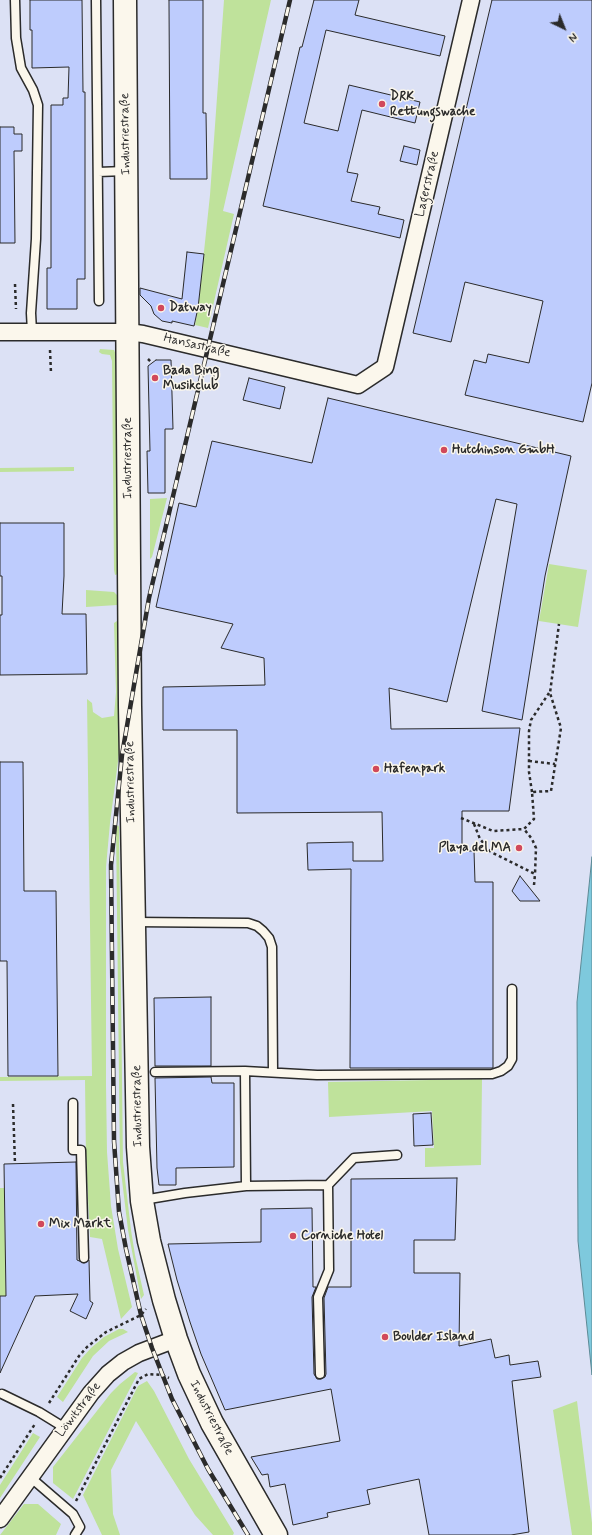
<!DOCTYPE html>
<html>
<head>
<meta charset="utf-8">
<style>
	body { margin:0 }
	#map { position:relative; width:592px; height:1535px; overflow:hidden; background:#e9eaf1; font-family:Mynerve,sans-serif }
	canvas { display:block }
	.north { position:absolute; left:544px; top:8px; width:40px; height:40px; -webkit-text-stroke:3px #fbf7ec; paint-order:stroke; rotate:137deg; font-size:11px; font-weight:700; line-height:16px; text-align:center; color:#2b2b2b }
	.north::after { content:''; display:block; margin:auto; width:14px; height:18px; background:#2b2b2b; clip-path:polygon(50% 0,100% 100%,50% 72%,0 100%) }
</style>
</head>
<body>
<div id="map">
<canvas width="592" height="1535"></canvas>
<div class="north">N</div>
</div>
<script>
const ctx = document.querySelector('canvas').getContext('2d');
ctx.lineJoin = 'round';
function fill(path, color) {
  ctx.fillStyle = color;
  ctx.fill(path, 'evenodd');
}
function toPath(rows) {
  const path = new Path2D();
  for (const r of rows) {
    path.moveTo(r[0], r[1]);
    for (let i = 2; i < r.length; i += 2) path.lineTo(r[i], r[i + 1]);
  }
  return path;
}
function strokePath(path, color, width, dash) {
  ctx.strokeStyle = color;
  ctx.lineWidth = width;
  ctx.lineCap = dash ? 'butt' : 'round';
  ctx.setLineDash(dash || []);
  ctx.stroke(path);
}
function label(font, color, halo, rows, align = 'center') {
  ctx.font = font + ' Mynerve,sans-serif';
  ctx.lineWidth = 3;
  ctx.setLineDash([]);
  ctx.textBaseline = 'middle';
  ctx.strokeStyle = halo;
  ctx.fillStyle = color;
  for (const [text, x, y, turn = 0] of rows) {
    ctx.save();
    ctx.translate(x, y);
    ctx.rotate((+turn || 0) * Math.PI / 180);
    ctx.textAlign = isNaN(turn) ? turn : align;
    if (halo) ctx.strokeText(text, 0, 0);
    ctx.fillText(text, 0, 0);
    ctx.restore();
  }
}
const built = toPath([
	[0,0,592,0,592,857,577,1002,578,1241,592,1375,592,1535,0,1535]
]);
const green = toPath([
	[224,0,271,0,223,211,234,214,208,328,195,325,198,308,210,195],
	[100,349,114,350,116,355,118,574,115,575,114,570,112,361,110,355,102,354,99,352],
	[74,467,74,471,0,472,0,468],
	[167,498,152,557,150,559,150,499],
	[549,564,587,570,578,627,539,621],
	[86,590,114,592,117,595,117,605,86,607],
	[117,621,119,622,120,746,110,823,106,867,106,1085,107,1152,111,1206,118,1249,132,1307,121,1319,102,1239,90,1237,86,1159,85,1080,0,1081,0,1077,92,1076,87,699,92,703,93,712,102,718,114,716,116,692,114,623],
	[118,825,119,827,123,1162,131,1230,135,1255,144,1295,141,1299,128,1230,120,1163,116,828],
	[482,1079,481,1165,425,1167,425,1148,434,1148,432,1111,329,1117,328,1082],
	[0,1188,4,1188,6,1296,0,1296],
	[119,1329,123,1329,128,1332,109,1341,93,1356,63,1402,57,1397,82,1358,91,1348,104,1337],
	[135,1372,138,1373,73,1499,53,1483,53,1467,111,1393,120,1384],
	[147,1381,154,1391,189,1459,234,1533,233,1535,213,1535,195,1515,136,1421,111,1470,113,1514,120,1535,102,1535,83,1495,138,1386],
	[577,1401,592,1523,592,1535,572,1535,553,1410],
	[33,1433,40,1437,0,1498,0,1485],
	[24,1504,38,1504,61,1524,56,1535,0,1535]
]);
const water = toPath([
	[592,857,592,1375,578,1241,577,1002,592,857]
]);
const building = toPath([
	[30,0,82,0,83,92,85,92,85,279,77,279,77,309,47,309,47,268,51,268,51,105,63,105,63,98,68,98,69,67,32,68,32,30,30,30,30,0],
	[169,0,203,0,203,113,206,113,207,179,170,179,169,0],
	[314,0,359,0,355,15,445,36,440,56,326,30,304,123,338,131,349,85,420,102,415,123,362,110,347,172,358,174,351,201,380,207,378,214,404,220,400,238,263,206,300,47,302,47,314,0],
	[492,0,592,0,592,383,583,422,465,395,474,360,486,363,488,354,529,363,543,301,465,282,451,342,413,333,492,0],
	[0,127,14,127,14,134,22,134,22,151,14,151,15,243,0,243,0,127],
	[404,146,420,150,417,165,400,161,404,146],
	[187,252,204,254,198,308,194,326,172,321,172,323,162,321,154,314,151,306,140,295,140,288,182,299,187,252],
	[156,360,171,360,173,429,165,429,165,493,148,493,147,451,150,451,148,366,156,360],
	[249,378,285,387,280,409,243,400,249,378],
	[328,398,571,456,545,576,522,720,482,711,517,504,496,499,447,702,389,688,391,729,520,728,509,811,462,811,462,851,474,851,475,882,493,882,493,1068,350,1068,351,869,308,870,307,843,353,842,353,861,383,861,382,812,237,813,237,730,163,730,163,687,265,685,264,658,221,648,233,624,156,607,179,503,196,507,212,441,312,463,328,398],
	[0,523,64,523,64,576,62,614,86,614,87,674,0,675,0,615,2,615,2,576,0,576,0,523],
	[0,762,23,762,24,891,56,891,58,1076,8,1076,7,961,0,961,0,762],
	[520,876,540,901,520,901,512,891,520,876],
	[211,997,211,1066,155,1066,154,998,211,997],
	[211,1077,212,1083,234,1083,234,1167,176,1168,176,1185,159,1185,157,1168,155,1078,211,1077],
	[431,1113,433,1145,414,1146,413,1114,431,1113],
	[76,1162,77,1260,84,1263,89,1260,90,1301,93,1303,86,1319,70,1311,78,1294,35,1296,0,1373,0,1296,6,1296,4,1164,76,1162],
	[457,1178,455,1240,414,1240,414,1273,460,1273,459,1346,491,1339,495,1358,509,1355,510,1365,538,1361,541,1377,512,1381,529,1532,511,1535,429,1535,419,1479,367,1490,370,1504,327,1513,328,1517,293,1525,285,1484,270,1487,268,1474,262,1475,251,1457,340,1441,331,1389,225,1410,201,1354,190,1322,177,1280,168,1244,261,1242,261,1209,312,1208,313,1287,316,1287,312,1297,314,1374,317,1379,321,1379,325,1377,326,1374,324,1298,328,1287,351,1287,351,1179,457,1178]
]);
const path = toPath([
	[15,284,16,309],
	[50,350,51,373],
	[148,359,152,363],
	[529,761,555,764],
	[532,792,529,772,529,731,531,720,549,693],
	[461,818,493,831,524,829,534,819,532,792,551,791,561,728,550,693,559,624],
	[474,824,480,839,491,852,535,874,536,848,532,839,524,829],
	[534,885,535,874],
	[13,1104,15,1164],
	[49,1403,79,1356,87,1347,106,1332,141,1315,146,1309],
	[0,1478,35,1424],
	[76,1501,139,1379,148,1374,162,1375,169,1378]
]);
const lane = toPath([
	[15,0,16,38,21,68,33,90,38,105,36,239,31,313,32,332],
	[96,0,99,301],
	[98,172,125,171],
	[134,922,248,923,257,926,263,931,269,938,272,947,273,1072],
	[245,1071,246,1186],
	[155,1072,245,1071,317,1075,492,1074,501,1071,508,1066,512,1059,512,989],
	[73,1103,73,1150,81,1150,84,1258],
	[143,1200,185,1193,246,1186,328,1185,354,1158,397,1155],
	[320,1374,318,1297,329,1270,328,1185],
	[2,1394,39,1412,65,1428],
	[30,1477,73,1514,80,1527,75,1535]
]);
const street = toPath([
	[0,332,128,332,143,334,358,385,385,367,471,0],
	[0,1519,91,1393,108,1374,123,1362,139,1353,176,1339]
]);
const secondary = toPath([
	[125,0,130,706,138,1147,142,1201,149,1241,164,1300,176,1339,189,1374,212,1423,276,1535]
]);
const rail = toPath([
	[248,1535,208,1469,172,1399,152,1348,141,1315,126,1249,119,1212,114,1141,111,865,122,755,149,598,290,0]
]);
const markers = [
	[382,104,4,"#d1495b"],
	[161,308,4,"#d1495b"],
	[155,378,4,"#d1495b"],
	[444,450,4,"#d1495b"],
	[376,769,4,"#d1495b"],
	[519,848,4,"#d1495b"],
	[41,1224,4,"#d1495b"],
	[293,1236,4,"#d1495b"],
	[385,1337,4,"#d1495b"]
];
const poiNames = [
	["DRK",390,97],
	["Rettungswache",390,112],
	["Datway",169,308],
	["Bada Bing",163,371],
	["Musikclub",163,386],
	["Hutchinson GmbH",452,450],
	["Hafenpark",384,769],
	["Playa del MA",511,848,"right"],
	["Mix Markt",49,1224],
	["Corniche Hotel",301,1236],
	["Boulder Island",393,1337]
];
const streetNames = [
	["Industriestraße",126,134,-91],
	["Lagerstraße",428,184,-77],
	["Hansastraße",197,346,13],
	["Industriestraße",128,458,-90],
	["Industriestraße",131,782,-91],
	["Industriestraße",138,1106,-91],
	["Löwitstraße",79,1410,-53],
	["Industriestraße",211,1418,63]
];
fill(built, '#dce1f5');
fill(green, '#bfe29b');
fill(water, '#7ec9dd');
strokePath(water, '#5d8a96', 1);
fill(building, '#beccfd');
strokePath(building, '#2b2b2b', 1);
strokePath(lane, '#2b2b2b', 11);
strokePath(street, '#2b2b2b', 19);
strokePath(secondary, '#2b2b2b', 25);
strokePath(path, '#2b2b2b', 2.5, [3, 3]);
strokePath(lane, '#fbf7ec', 8);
strokePath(street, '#fbf7ec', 16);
strokePath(secondary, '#fbf7ec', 22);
strokePath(rail, '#2b2b2b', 4.5);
strokePath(rail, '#fbf7ec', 3, [9]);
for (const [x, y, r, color] of markers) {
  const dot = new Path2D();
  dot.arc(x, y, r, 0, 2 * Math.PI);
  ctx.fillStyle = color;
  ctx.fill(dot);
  strokePath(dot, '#fbf7ec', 1.5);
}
label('bold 13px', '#2b2b2b', '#fbf7ec', poiNames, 'left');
label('13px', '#2b2b2b', '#fbf7ec', streetNames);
</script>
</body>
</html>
